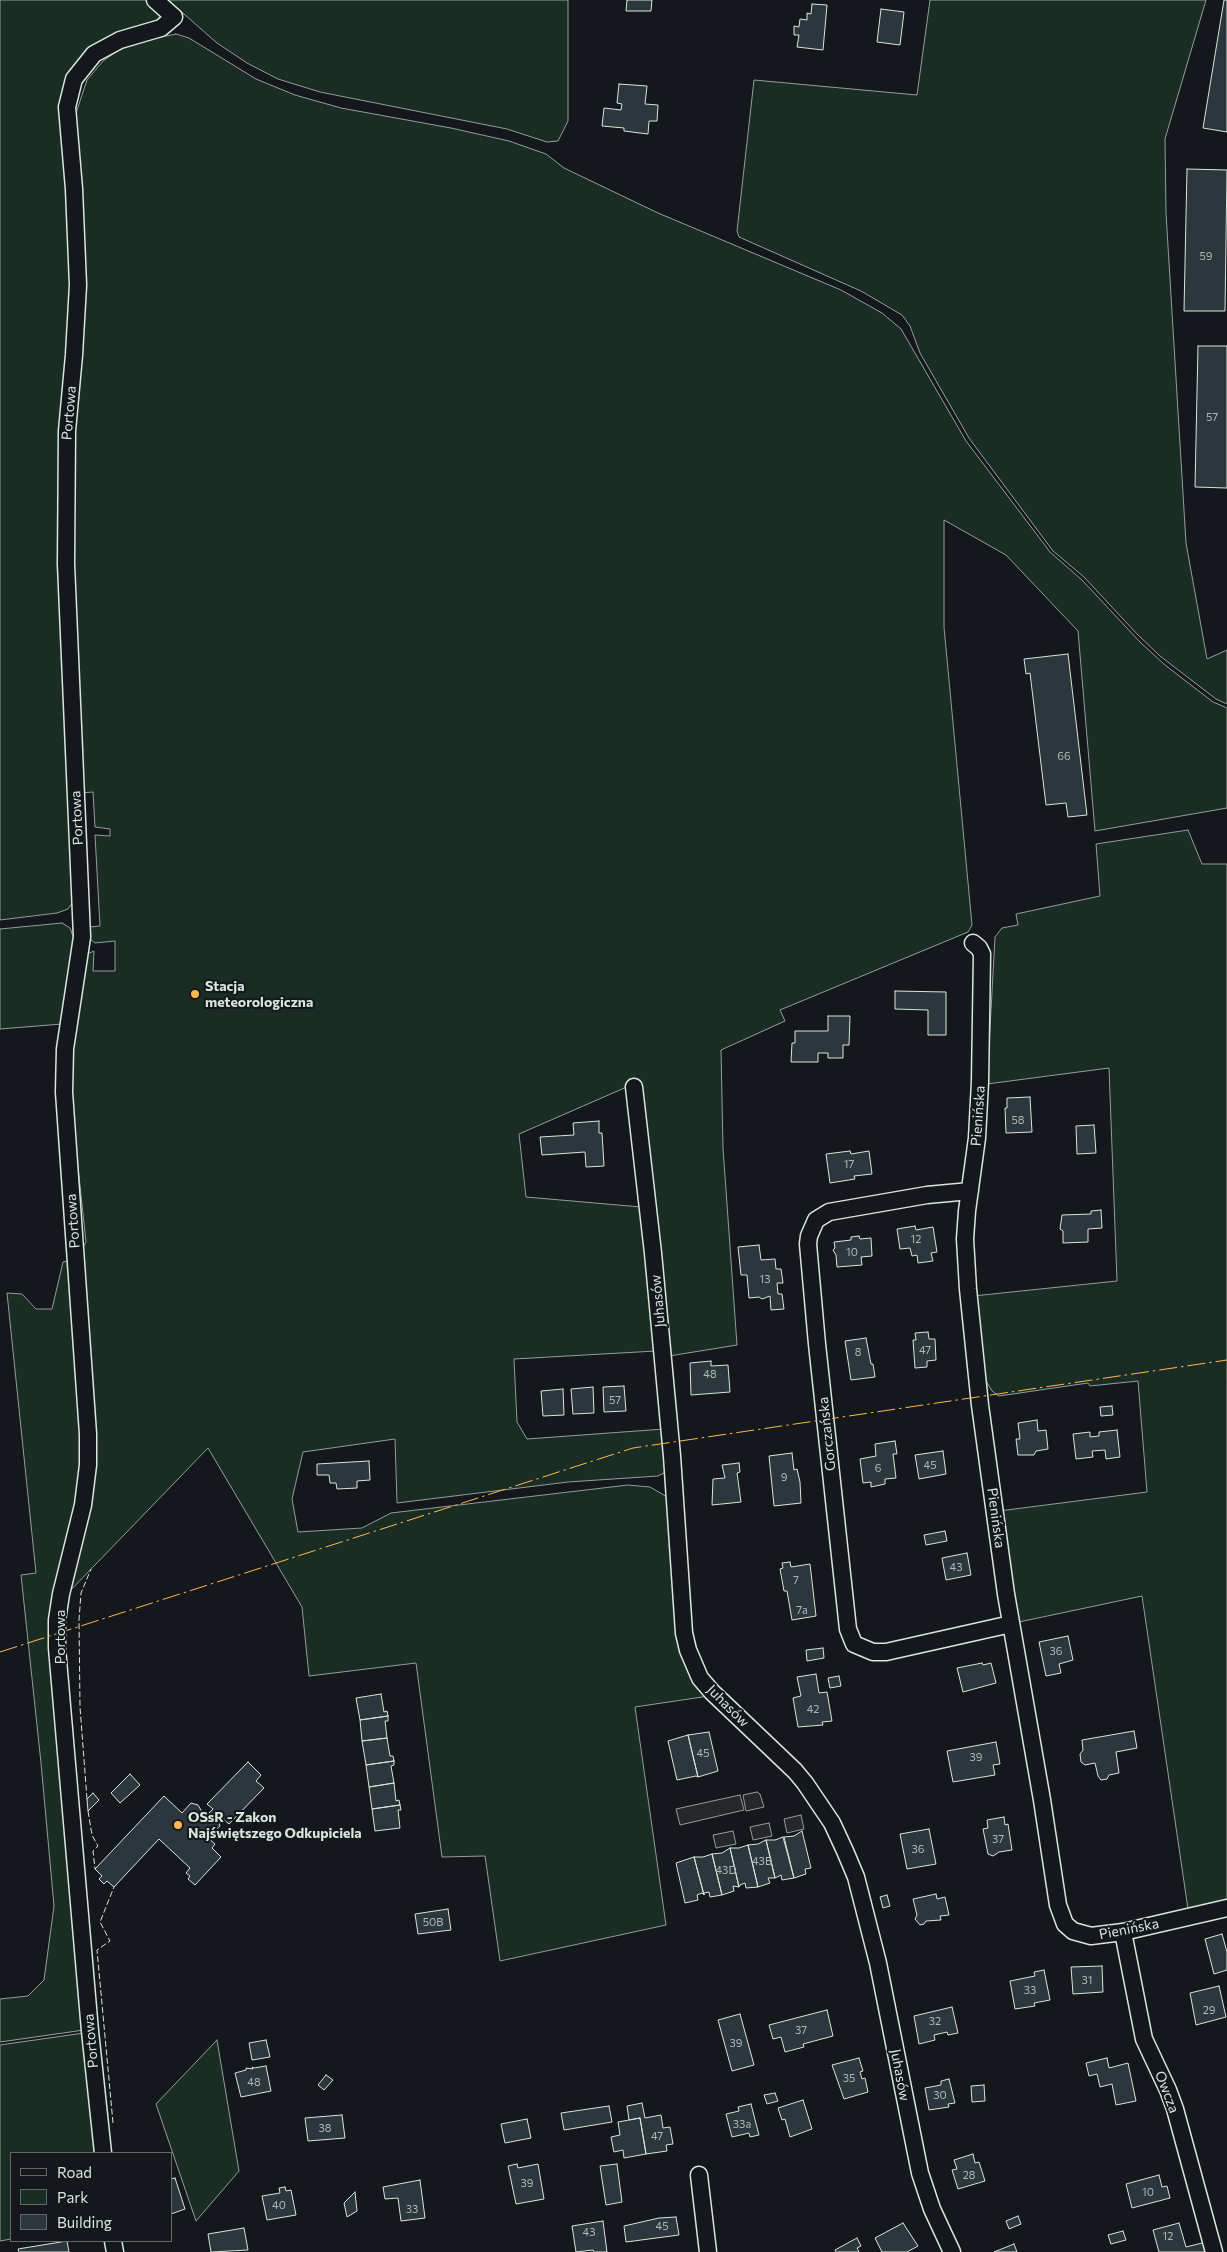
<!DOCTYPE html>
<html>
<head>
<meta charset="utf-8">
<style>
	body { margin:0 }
	#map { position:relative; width:1227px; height:2252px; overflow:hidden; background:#14181c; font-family:Commissioner,sans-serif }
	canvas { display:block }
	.legend { position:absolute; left:10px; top:2152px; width:162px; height:90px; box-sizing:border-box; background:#14181c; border:1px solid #626a69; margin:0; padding:6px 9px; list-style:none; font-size:15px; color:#d8e6dc }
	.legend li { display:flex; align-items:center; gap:10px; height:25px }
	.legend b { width:25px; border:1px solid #626a69 }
</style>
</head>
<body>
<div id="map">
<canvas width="1227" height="2252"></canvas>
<ul class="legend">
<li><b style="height:6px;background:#14181c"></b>Road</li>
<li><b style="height:14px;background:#1a2d24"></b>Park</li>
<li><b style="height:14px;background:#2c363c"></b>Building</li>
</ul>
</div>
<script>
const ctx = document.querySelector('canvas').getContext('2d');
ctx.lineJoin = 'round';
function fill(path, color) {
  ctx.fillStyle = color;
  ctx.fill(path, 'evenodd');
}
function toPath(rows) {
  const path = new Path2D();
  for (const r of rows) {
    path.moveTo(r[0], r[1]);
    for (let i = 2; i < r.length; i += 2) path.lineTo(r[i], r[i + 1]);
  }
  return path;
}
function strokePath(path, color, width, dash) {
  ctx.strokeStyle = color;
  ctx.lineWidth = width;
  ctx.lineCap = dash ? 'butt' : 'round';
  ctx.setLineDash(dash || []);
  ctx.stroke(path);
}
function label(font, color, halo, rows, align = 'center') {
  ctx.font = font + ' Commissioner,sans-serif';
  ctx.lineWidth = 4;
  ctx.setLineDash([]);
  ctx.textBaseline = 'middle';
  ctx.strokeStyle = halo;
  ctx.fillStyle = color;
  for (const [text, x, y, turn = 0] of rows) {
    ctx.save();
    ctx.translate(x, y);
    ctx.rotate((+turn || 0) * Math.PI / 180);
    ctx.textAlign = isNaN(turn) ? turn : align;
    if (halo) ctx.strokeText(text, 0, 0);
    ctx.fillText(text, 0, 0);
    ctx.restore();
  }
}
const green = toPath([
	[0,0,149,0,159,11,160,16,157,23,70,77,73,902,68,909,57,913,0,920,0,0],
	[168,0,568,0,568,121,558,141,547,142,507,129,320,92,278,79,247,63,217,43,168,0],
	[930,0,1206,0,1165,139,1166,213,1186,543,1207,659,1227,650,1227,704,1216,699,1160,656,1137,634,1084,577,1053,551,969,438,920,353,910,326,902,315,861,291,739,237,737,231,754,80,917,95,930,0],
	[176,34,189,38,256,79,295,95,341,108,451,128,509,141,546,154,564,168,658,213,841,290,882,313,901,329,966,441,1050,552,1082,580,1140,642,1165,665,1213,702,1227,708,1227,808,1095,831,1078,631,1006,555,944,520,944,627,972,925,968,932,780,1010,785,1021,721,1050,723,1148,737,1345,669,1356,641,1084,629,1083,629,1086,519,1134,526,1197,641,1207,656,1351,514,1359,517,1422,527,1439,664,1429,667,1468,664,1473,658,1476,568,1482,397,1503,395,1439,303,1452,292,1499,298,1532,362,1528,391,1513,628,1485,650,1487,669,1498,679,1634,709,1696,635,1707,666,1925,500,1961,485,1856,442,1857,416,1663,309,1676,302,1607,208,1448,67,1594,80,1545,82,1249,86,1242,70,1092,71,1049,87,954,94,951,93,971,115,971,115,941,95,943,89,938,90,927,100,926,95,835,110,836,110,829,95,827,93,792,81,793,72,567,72,134,77,110,87,80,103,61,120,49,156,38,176,34],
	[1188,830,1202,864,1227,864,1227,1901,1188,1909,1142,1596,1019,1622,999,1511,1147,1492,1138,1381,1090,1386,1088,1383,999,1396,992,1391,986,1381,980,1362,973,1296,1117,1281,1109,1068,987,1084,995,937,1002,928,1018,925,1016,914,1100,896,1096,844,1188,830],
	[62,923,70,928,74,939,62,1024,0,1029,0,929,62,923],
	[71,1260,82,1433,81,1465,76,1506,56,1588,84,2030,0,2042,0,1999,28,1996,44,1980,54,1906,41,1763,21,1575,36,1573,7,1293,22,1294,36,1309,52,1309,63,1262,71,1260],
	[84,2033,98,2153,11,2153,11,2239,0,2241,0,2045,84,2033],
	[217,2040,239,2171,196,2221,156,2104,217,2040]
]);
const parking = toPath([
	[757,1792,760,1794,764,1807,746,1811,743,1795,757,1792],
	[740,1795,744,1810,680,1825,676,1809,740,1795],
	[801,1815,804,1829,787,1833,784,1819,801,1815],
	[769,1823,772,1836,753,1840,750,1827,769,1823],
	[733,1831,736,1844,716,1848,713,1835,733,1831]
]);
const building = toPath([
	[627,0,652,0,651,11,626,11,627,0],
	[1224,0,1227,0,1227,132,1203,128,1224,0],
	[812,4,827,5,823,50,797,47,799,35,794,35,794,26,799,27,800,19,807,20,807,13,811,14,812,4],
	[881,9,904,12,900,45,877,42,881,9],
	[619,84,647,86,645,104,658,105,657,121,649,121,648,134,624,131,624,128,602,126,604,108,621,110,622,104,617,103,619,84],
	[1187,169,1227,170,1225,311,1184,311,1187,169],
	[1198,346,1227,346,1227,488,1195,487,1198,346],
	[1068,654,1087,815,1068,817,1066,803,1046,805,1030,673,1026,674,1024,659,1068,654],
	[895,991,946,992,946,1035,928,1035,928,1010,895,1009,895,991],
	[828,1016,850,1016,849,1045,843,1045,843,1058,828,1058,828,1053,818,1053,818,1062,791,1062,792,1043,795,1043,795,1031,828,1031,828,1016],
	[1030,1097,1032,1132,1006,1133,1005,1108,1007,1108,1007,1098,1030,1097],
	[599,1121,599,1133,602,1133,604,1166,586,1167,585,1152,542,1155,540,1137,574,1135,573,1123,599,1121],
	[1094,1125,1096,1153,1077,1154,1076,1126,1094,1125],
	[850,1151,851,1154,869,1151,872,1174,854,1176,855,1179,830,1183,826,1154,850,1151],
	[1101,1210,1102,1228,1088,1229,1088,1242,1063,1243,1063,1231,1060,1229,1062,1215,1091,1214,1091,1211,1101,1210],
	[915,1226,916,1230,933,1227,937,1252,931,1253,933,1261,918,1263,917,1255,912,1256,910,1248,900,1249,897,1229,915,1226],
	[859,1236,860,1239,871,1238,872,1256,861,1257,862,1265,837,1267,836,1255,833,1250,835,1248,834,1242,851,1240,851,1237,859,1236],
	[759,1245,761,1260,775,1259,776,1269,781,1269,783,1283,777,1283,778,1294,782,1294,784,1309,771,1310,770,1296,762,1299,759,1297,749,1298,747,1275,741,1275,738,1247,759,1245],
	[928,1332,929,1339,935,1339,936,1360,927,1361,927,1367,915,1368,913,1340,916,1340,915,1333,928,1332],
	[866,1338,871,1364,873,1364,875,1377,851,1380,845,1341,866,1338],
	[711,1361,711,1366,728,1365,730,1392,691,1395,690,1363,711,1361],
	[624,1386,626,1411,604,1412,603,1387,624,1386],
	[593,1387,594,1413,573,1414,571,1389,593,1387],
	[563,1389,564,1415,543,1416,541,1391,563,1389],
	[1112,1406,1113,1415,1101,1416,1100,1407,1112,1406],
	[1037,1420,1038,1431,1046,1430,1048,1449,1036,1451,1034,1455,1018,1455,1016,1439,1020,1439,1018,1423,1037,1420],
	[1117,1430,1120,1457,1106,1459,1105,1450,1092,1451,1093,1457,1076,1459,1073,1434,1090,1432,1090,1437,1099,1436,1099,1432,1117,1430],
	[895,1441,897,1454,893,1454,896,1478,885,1479,885,1484,871,1487,871,1482,863,1483,860,1459,876,1456,875,1444,895,1441],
	[943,1451,946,1474,919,1479,915,1455,943,1451],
	[792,1453,794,1470,797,1469,800,1482,801,1503,774,1506,769,1456,792,1453],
	[369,1461,370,1480,357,1481,357,1488,337,1489,336,1483,330,1483,329,1475,317,1475,317,1464,369,1461],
	[739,1463,740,1472,737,1473,741,1502,712,1505,713,1479,725,1478,722,1465,739,1463],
	[945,1531,947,1541,926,1545,924,1535,945,1531],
	[967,1553,971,1575,946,1580,942,1558,967,1553],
	[790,1562,791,1567,810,1564,816,1616,792,1620,787,1591,784,1591,780,1569,783,1568,782,1563,790,1562],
	[1068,1636,1073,1660,1059,1664,1061,1673,1046,1676,1039,1642,1068,1636],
	[823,1648,824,1658,807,1661,806,1650,823,1648],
	[982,1663,983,1665,991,1663,996,1683,963,1692,957,1668,982,1663],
	[816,1674,819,1693,827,1692,832,1721,822,1722,823,1725,798,1727,793,1698,801,1696,797,1677,816,1674],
	[839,1676,841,1686,830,1688,828,1678,839,1676],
	[381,1694,384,1712,387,1711,388,1716,360,1720,356,1698,381,1694],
	[388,1716,388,1721,385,1721,387,1738,362,1741,360,1720,388,1716],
	[1134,1731,1137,1748,1116,1752,1119,1773,1109,1775,1107,1779,1101,1780,1098,1776,1095,1763,1085,1765,1081,1762,1080,1754,1083,1750,1082,1740,1134,1731],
	[709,1732,718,1771,698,1777,688,1735,709,1732],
	[688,1735,698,1777,696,1776,677,1780,668,1741,688,1735],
	[387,1738,390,1756,393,1756,394,1761,366,1765,362,1741,387,1738],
	[996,1742,1000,1764,993,1765,995,1775,953,1782,947,1751,996,1742],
	[394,1761,394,1765,391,1766,394,1783,369,1787,366,1765,394,1761],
	[248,1762,261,1775,256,1781,264,1788,229,1824,223,1819,219,1823,220,1826,207,1837,215,1844,212,1848,221,1857,195,1885,188,1879,190,1876,186,1873,190,1868,159,1839,114,1887,107,1881,104,1884,99,1879,102,1876,95,1869,164,1796,182,1813,191,1803,198,1805,205,1817,213,1809,207,1804,248,1762],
	[130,1774,140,1785,120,1803,111,1793,130,1774],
	[394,1783,396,1801,399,1800,400,1805,372,1809,369,1787,394,1783],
	[93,1793,99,1800,88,1811,87,1799,93,1793],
	[400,1805,401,1810,398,1810,400,1828,375,1831,372,1809,400,1805],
	[1004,1817,1005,1825,1008,1824,1012,1850,999,1852,993,1856,988,1854,983,1829,988,1828,987,1820,1004,1817],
	[929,1829,936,1864,907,1869,900,1834,929,1829],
	[802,1831,811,1868,805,1869,806,1874,794,1878,784,1837,794,1836,802,1831],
	[783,1837,794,1878,782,1880,781,1875,775,1878,766,1840,775,1840,783,1837],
	[766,1840,775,1878,768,1878,770,1883,758,1887,748,1845,758,1844,766,1840],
	[748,1845,758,1887,746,1888,745,1883,740,1885,739,1887,730,1848,739,1848,748,1845],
	[730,1848,739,1887,733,1886,734,1891,722,1895,712,1854,722,1853,730,1848],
	[712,1854,722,1895,710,1897,709,1892,704,1893,704,1895,694,1857,703,1857,712,1854],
	[694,1857,704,1895,702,1893,697,1895,698,1900,685,1903,676,1863,694,1857],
	[936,1894,937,1899,945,1897,949,1915,940,1916,941,1920,926,1921,924,1924,920,1925,915,1919,917,1915,913,1899,936,1894],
	[887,1895,890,1906,883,1908,880,1897,887,1895],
	[448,1909,451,1930,418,1934,415,1914,448,1909],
	[1222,1934,1227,1952,1227,1970,1214,1974,1205,1939,1222,1934],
	[1102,1966,1103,1992,1073,1994,1071,1967,1102,1966],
	[1044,1970,1050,2000,1034,2003,1035,2006,1015,2009,1010,1981,1035,1976,1034,1972,1044,1970],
	[1219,1986,1226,2017,1196,2025,1190,1993,1219,1986],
	[952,2007,958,2033,948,2035,947,2032,934,2035,935,2040,919,2044,914,2016,952,2007],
	[827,2010,833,2036,803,2044,804,2047,785,2052,781,2037,773,2039,769,2025,827,2010],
	[740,2014,754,2065,732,2071,718,2020,740,2014],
	[266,2040,270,2057,252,2060,249,2043,266,2040],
	[859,2058,863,2071,860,2072,862,2079,865,2078,868,2092,844,2099,832,2065,859,2058],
	[1107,2058,1109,2068,1128,2063,1136,2101,1116,2105,1112,2084,1100,2087,1097,2074,1089,2076,1086,2063,1107,2058],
	[266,2066,271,2091,241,2097,235,2073,246,2070,246,2068,253,2069,252,2067,254,2068,266,2066],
	[326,2075,333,2080,324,2090,318,2085,326,2075],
	[949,2079,955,2103,948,2104,949,2107,929,2110,925,2088,941,2085,941,2081,949,2079],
	[984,2085,985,2101,972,2102,971,2086,984,2085],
	[775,2093,778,2101,767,2104,764,2095,775,2093],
	[803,2100,812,2129,790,2137,785,2119,782,2120,778,2108,803,2100],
	[642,2103,645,2118,661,2115,663,2128,670,2127,673,2144,666,2145,667,2151,646,2154,640,2118,629,2120,627,2106,642,2103],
	[751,2104,759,2135,750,2137,749,2133,732,2137,726,2114,739,2111,738,2107,751,2104],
	[609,2106,612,2122,564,2130,561,2113,609,2106],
	[342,2115,345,2138,308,2141,305,2118,342,2115],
	[640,2118,646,2154,624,2158,623,2150,614,2152,611,2137,620,2135,618,2122,640,2118],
	[527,2119,531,2138,505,2143,501,2124,527,2119],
	[973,2154,975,2163,979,2162,985,2181,958,2189,952,2170,957,2169,954,2160,973,2154],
	[517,2164,518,2168,538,2164,544,2199,516,2204,508,2166,517,2164],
	[617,2164,622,2202,606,2205,600,2166,617,2164],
	[1159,2175,1162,2187,1167,2186,1170,2198,1132,2208,1126,2184,1159,2175],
	[175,2178,185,2209,171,2214,171,2179,175,2178],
	[420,2180,425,2218,401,2221,398,2198,385,2199,383,2187,420,2180],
	[285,2187,286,2191,291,2190,296,2215,267,2220,262,2196,280,2193,279,2188,285,2187],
	[355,2192,357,2211,347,2217,344,2203,355,2192],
	[1018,2216,1021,2224,1009,2229,1006,2221,1018,2216],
	[676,2217,679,2235,626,2242,624,2226,659,2218,676,2217],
	[603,2221,607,2252,594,2252,593,2250,576,2252,572,2226,603,2221],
	[903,2223,918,2246,907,2252,882,2252,875,2238,903,2223],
	[1179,2223,1186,2247,1206,2242,1208,2252,1159,2252,1153,2230,1179,2223],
	[244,2228,248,2250,211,2252,208,2234,244,2228],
	[1123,2231,1126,2240,1111,2244,1108,2235,1123,2231],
	[857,2238,861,2246,857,2248,859,2252,836,2252,835,2250,857,2238],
	[67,2241,69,2252,19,2252,18,2249,67,2241],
	[1014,2244,1017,2252,994,2252,1014,2244]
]);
const minor = toPath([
	[973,943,979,948,982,954,980,1082,977,1138,967,1211,965,1239,968,1289,980,1405,1006,1594,1042,1800,1058,1905,1065,1924,1073,1931,1091,1936,1123,1932,1227,1908],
	[634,1087,653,1253,672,1456,684,1633,688,1650,700,1678,712,1692,795,1771,805,1783,832,1823,845,1851,856,1877,878,1963,920,2173,932,2209,952,2252],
	[970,1191,927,1195,829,1212,816,1220,809,1236,808,1244,817,1344,848,1629,854,1644,873,1652,886,1652,1011,1624],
	[1123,1932,1144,2039,1168,2090,1175,2109,1214,2252],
	[103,2153,90,2031,57,1648,57,1620,61,1594,83,1505,88,1465,88,1434,64,1092,65,1049,82,937,66,564,67,431,74,355,78,285,74,189,67,107,74,79,94,54,120,40,161,28,174,17,155,0],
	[699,2175,708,2252],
	[113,2241,115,2252]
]);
const fence = toPath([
	[87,1799,80,1707,79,1620,81,1593,91,1569],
	[88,1811,92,1835,98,1846,93,1851,95,1869],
	[113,2123,97,1950,110,1941,100,1922,114,1887]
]);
const power = toPath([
	[0,1652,633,1448,1227,1360]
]);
const markers = [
	[195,994,5,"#ffb74d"],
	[178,1825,5,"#ffb74d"]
];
const numberNames = [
	["59",1206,256],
	["57",1212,417],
	["66",1064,756],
	["58",1018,1120],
	["17",849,1164],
	["12",916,1239],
	["10",852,1252],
	["13",765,1279],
	["47",925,1350],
	["8",858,1352],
	["48",710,1374],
	["57",615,1400],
	["45",930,1465],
	["6",878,1468],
	["9",784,1477],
	["43",956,1567],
	["7",796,1580],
	["7a",802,1610],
	["36",1056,1651],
	["42",813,1709],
	["45",703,1753],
	["39",976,1757],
	["37",998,1839],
	["36",918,1849],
	["43B",762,1861],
	["43D",726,1870],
	["50B",433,1922],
	["31",1087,1980],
	["33",1030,1990],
	["29",1209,2010],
	["32",935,2021],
	["37",801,2030],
	["39",736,2043],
	["35",849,2078],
	["48",254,2082],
	["30",940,2095],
	["33a",742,2124],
	["38",325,2128],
	["47",657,2136],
	["28",969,2175],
	["39",527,2183],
	["10",1148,2192],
	["40",279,2205],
	["33",412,2209],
	["45",662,2226],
	["43",589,2232],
	["12",1168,2236]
];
const streetNames = [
	["Portowa",69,413,-85],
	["Portowa",77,818,-93],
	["Pienińska",978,1116,-86],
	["Portowa",73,1221,-94],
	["Juhasów",658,1301,-95],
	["Gorczańska",827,1434,-96],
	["Pienińska",996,1518,82],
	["Portowa",60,1637,-90],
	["Juhasów",728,1706,45],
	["Pienińska",1129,1929,-11],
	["Portowa",91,2041,-95],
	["Juhasów",900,2075,79],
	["Owcza",1167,2092,69]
];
const poiNames = [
	["Stacja",205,986],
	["meteorologiczna",205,1002],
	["OSsR - Zakon",188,1817],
	["Najświętszego Odkupiciela",188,1833]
];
fill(green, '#1a2d24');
strokePath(green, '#939e99', 1);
fill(parking, '#24282b');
strokePath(parking, '#939e99', 1);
fill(building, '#2c363c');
strokePath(building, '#d8e6dc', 1);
strokePath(minor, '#d8e6dc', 19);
strokePath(minor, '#14181c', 16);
strokePath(fence, '#d8e6dc', 1, [6, 2.5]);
strokePath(power, '#ffb74d', 1, [18, 4, 2.5, 4]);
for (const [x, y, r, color] of markers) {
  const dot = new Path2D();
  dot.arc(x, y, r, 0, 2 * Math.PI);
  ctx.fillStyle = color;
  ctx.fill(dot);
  strokePath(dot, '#14181c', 2);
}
label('11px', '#adbab4', null, numberNames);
label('14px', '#d8e6dc', '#14181c', streetNames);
label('bold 14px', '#d8e6dc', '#14181c', poiNames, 'left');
</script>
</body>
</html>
